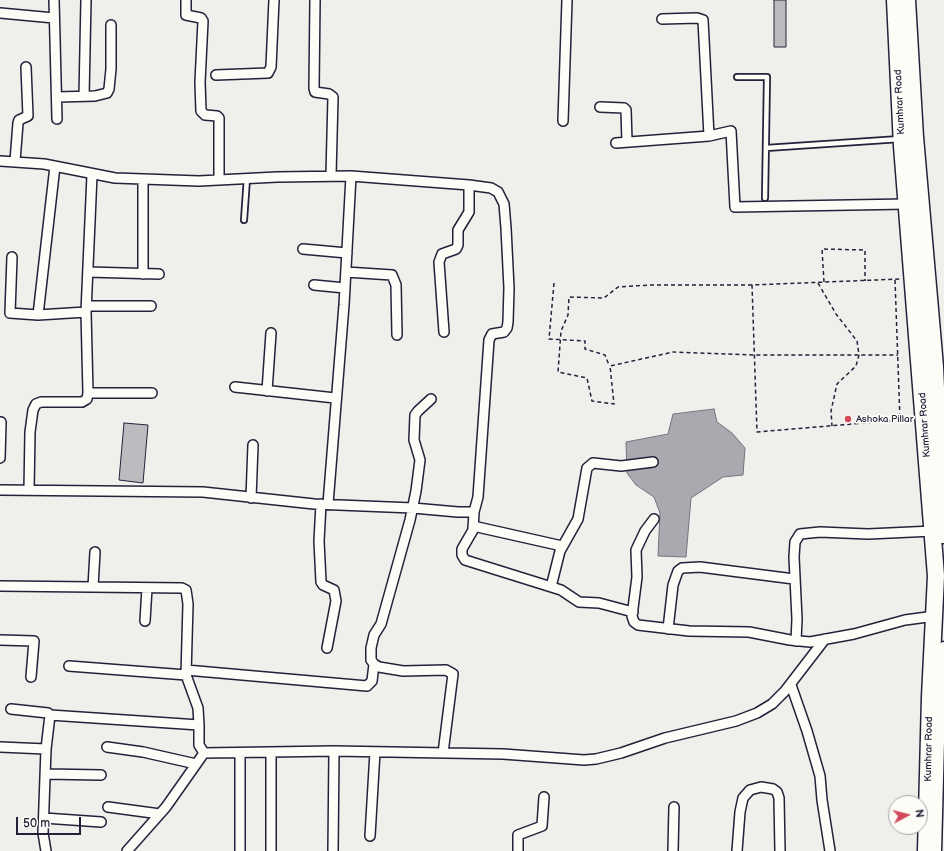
<!DOCTYPE html>
<html>
<head>
<meta charset="utf-8">
<style>
	body { margin:0 }
	#map { position:relative; width:944px; height:851px; overflow:hidden; background:#f0efec; font-family:"Balsamiq Sans",sans-serif }
	canvas { display:block }
	.north { position:absolute; left:888px; top:795px; width:40px; height:40px; box-sizing:border-box; background:#fdfcf7; border:1px solid #a5a5ac; border-radius:50%; rotate:83deg; font-size:11px; font-weight:700; line-height:16px; text-align:center; color:#22223b }
	.north::after { content:''; display:block; margin:auto; width:14px; height:18px; background:#d1495b; clip-path:polygon(50% 0,100% 100%,50% 72%,0 100%) }
	.scale { position:absolute; left:16px; top:817px; width:65px; height:18px; box-sizing:border-box; border:2px solid #22223b; border-top:0; padding-left:5px; font-size:12px; line-height:14px; white-space:nowrap; color:#22223b; -webkit-text-stroke:3px #fdfcf7; paint-order:stroke }
</style>
</head>
<body>
<div id="map">
<canvas width="944" height="851"></canvas>
<div class="north">N</div>
<div class="scale">50 m</div>
</div>
<script>
const ctx = document.querySelector('canvas').getContext('2d');
ctx.lineJoin = 'round';
function fill(path, color) {
  ctx.fillStyle = color;
  ctx.fill(path, 'evenodd');
}
function toPath(rows) {
  const path = new Path2D();
  for (const r of rows) {
    path.moveTo(r[0], r[1]);
    for (let i = 2; i < r.length; i += 2) path.lineTo(r[i], r[i + 1]);
  }
  return path;
}
function strokePath(path, color, width, dash) {
  ctx.strokeStyle = color;
  ctx.lineWidth = width;
  ctx.lineCap = dash ? 'butt' : 'round';
  ctx.setLineDash(dash || []);
  ctx.stroke(path);
}
function label(font, color, halo, rows, align = 'center') {
  ctx.font = font + ' "Balsamiq Sans",sans-serif';
  ctx.lineWidth = 3.5;
  ctx.setLineDash([]);
  ctx.textBaseline = 'middle';
  ctx.strokeStyle = halo;
  ctx.fillStyle = color;
  for (const [text, x, y, turn = 0] of rows) {
    ctx.save();
    ctx.translate(x, y);
    ctx.rotate((+turn || 0) * Math.PI / 180);
    ctx.textAlign = isNaN(turn) ? turn : align;
    if (halo) ctx.strokeText(text, 0, 0);
    ctx.fillText(text, 0, 0);
    ctx.restore();
  }
}
const water = toPath([
	[714,409,717,422,732,433,745,448,743,475,723,477,691,498,686,557,658,556,660,513,654,497,636,485,627,473,626,442,668,434,673,414,714,409]
]);
const building = toPath([
	[774,0,786,0,786,47,774,47,774,0],
	[124,423,148,425,143,483,119,480,124,423]
]);
const path = toPath([
	[895,280,900,420,757,432,752,285,900,279],
	[824,282,822,249,865,250,865,281],
	[554,283,549,339,585,341,585,349,605,355,609,365],
	[818,283,836,314,857,341,859,355,856,366,837,384,831,411,832,426],
	[752,285,650,285,618,287,604,298,569,297,568,315,561,331,558,372,587,378,592,401,614,404,610,366,673,352,755,355,898,355]
]);
const lane = toPath([
	[737,77,767,77,765,198],
	[766,148,900,139],
	[244,220,247,178]
]);
const street = toPath([
	[54,0,57,119],
	[186,0,186,15,201,18,203,21,200,82,201,111,205,115,217,116,219,118,219,180],
	[315,0,314,88,315,92,329,94,333,97,331,175],
	[0,13,54,18],
	[662,19,697,18,703,20,709,136],
	[216,75,268,73,271,67,274,0],
	[84,96,86,0],
	[57,97,95,96,107,93,109,89,111,69,111,25],
	[600,107,624,108,626,110,627,142],
	[563,121,567,0],
	[616,143,709,136,731,131,735,207,907,204],
	[0,161,44,164,115,178,199,181,277,177,351,176,469,185,491,188,498,192,504,204,506,228,509,288,508,322,507,328,504,332,492,334,489,340,478,497,474,512],
	[15,161,18,123,19,120,28,116,26,67],
	[143,180,143,274],
	[303,249,347,253],
	[12,257,10,313,38,315,86,312],
	[88,272,159,274],
	[346,272,392,275,396,285,397,335],
	[314,285,345,288],
	[87,306,151,306],
	[38,315,55,166],
	[444,332,439,262,442,254,456,249,458,245,458,230,469,212,469,185],
	[235,387,335,398],
	[267,391,271,333],
	[88,393,152,393],
	[431,399,418,411,415,415,414,440,420,460,416,491,410,520,381,624,374,635,371,648,371,660,374,664,379,667,403,671,446,670,453,674,443,753],
	[0,458,1,422],
	[0,490,203,492,314,504,413,508,458,512,474,512,473,530,462,549,462,555,465,560,561,590,579,602,599,603,633,612],
	[29,490,30,432,33,410,36,404,41,402,82,402,87,399,88,393,86,312,92,175],
	[251,498,253,445],
	[321,504,319,541,321,582,323,585,334,590,336,601,327,648],
	[328,504,344,305,351,176],
	[654,519,645,531,636,550,637,577,632,616,634,622,638,625,689,631,749,632,790,640,810,642,854,634,905,620,935,616],
	[473,526,562,546],
	[0,586,182,588,186,590,188,604,186,675,198,708,199,725],
	[93,587,95,552],
	[551,587,560,551,578,519,587,468,593,463,621,466,653,462],
	[145,621,147,588],
	[668,629,673,585,678,571,682,568,700,567,794,579],
	[0,640,34,641,31,677],
	[796,641,797,619,794,557,795,542,800,534,820,532,868,534,933,531],
	[69,666,186,675],
	[186,670,367,686,372,681,374,664],
	[791,685,807,731,820,776,822,800,830,851],
	[11,709,48,713,50,715],
	[0,747,46,749],
	[107,747,143,752,196,764],
	[240,753,240,851],
	[46,774,101,775],
	[108,807,160,814],
	[44,818,101,822],
	[370,836,375,752],
	[46,851,43,833,46,749,50,715,199,725,199,745,204,753,334,751,503,754,584,760,596,759,621,753,665,738,736,721,757,713,772,704,785,691,825,639],
	[127,851,166,807,204,753],
	[271,851,271,752],
	[333,851,334,751],
	[518,851,518,835,542,826,544,797],
	[673,851,674,807],
	[737,851,740,812,743,798,750,790,761,787,773,789,777,792,779,798,780,851]
]);
const secondary = toPath([
	[935,851,940,668,940,658,944,648]
]);
const highway = toPath([
	[895,0,902,146,936,576,930,697,926,851],
	[907,0,915,137,935,367,943,535]
]);
const markers = [
	[848,419,4,"#d1495b"]
];
const streetNames = [
	["Kumhrar Road",900,102,-93],
	["Kumhrar Road",925,425,-94],
	["Kumhrar Road",929,749,-89]
];
const poiNames = [
	["Ashoka Pillar",856,419]
];
fill(water, '#a9a9b0');
strokePath(water, '#737381', 1);
fill(building, '#bcbcc0');
strokePath(building, '#22223b', 1);
strokePath(lane, '#22223b', 8);
strokePath(street, '#22223b', 12);
strokePath(secondary, '#22223b', 15);
strokePath(highway, '#22223b', 19);
strokePath(path, '#22223b', 1.5, [4, 3]);
strokePath(lane, '#fdfcf7', 4.5);
strokePath(street, '#fdfcf7', 9);
strokePath(secondary, '#fdfcf7', 12);
strokePath(highway, '#fdfcf7', 16);
for (const [x, y, r, color] of markers) {
  const dot = new Path2D();
  dot.arc(x, y, r, 0, 2 * Math.PI);
  ctx.fillStyle = color;
  ctx.fill(dot);
  strokePath(dot, '#fdfcf7', 1.5);
}
label('10px', '#22223b', '#fdfcf7', streetNames);
label('10px', '#22223b', '#fdfcf7', poiNames, 'left');
</script>
</body>
</html>
